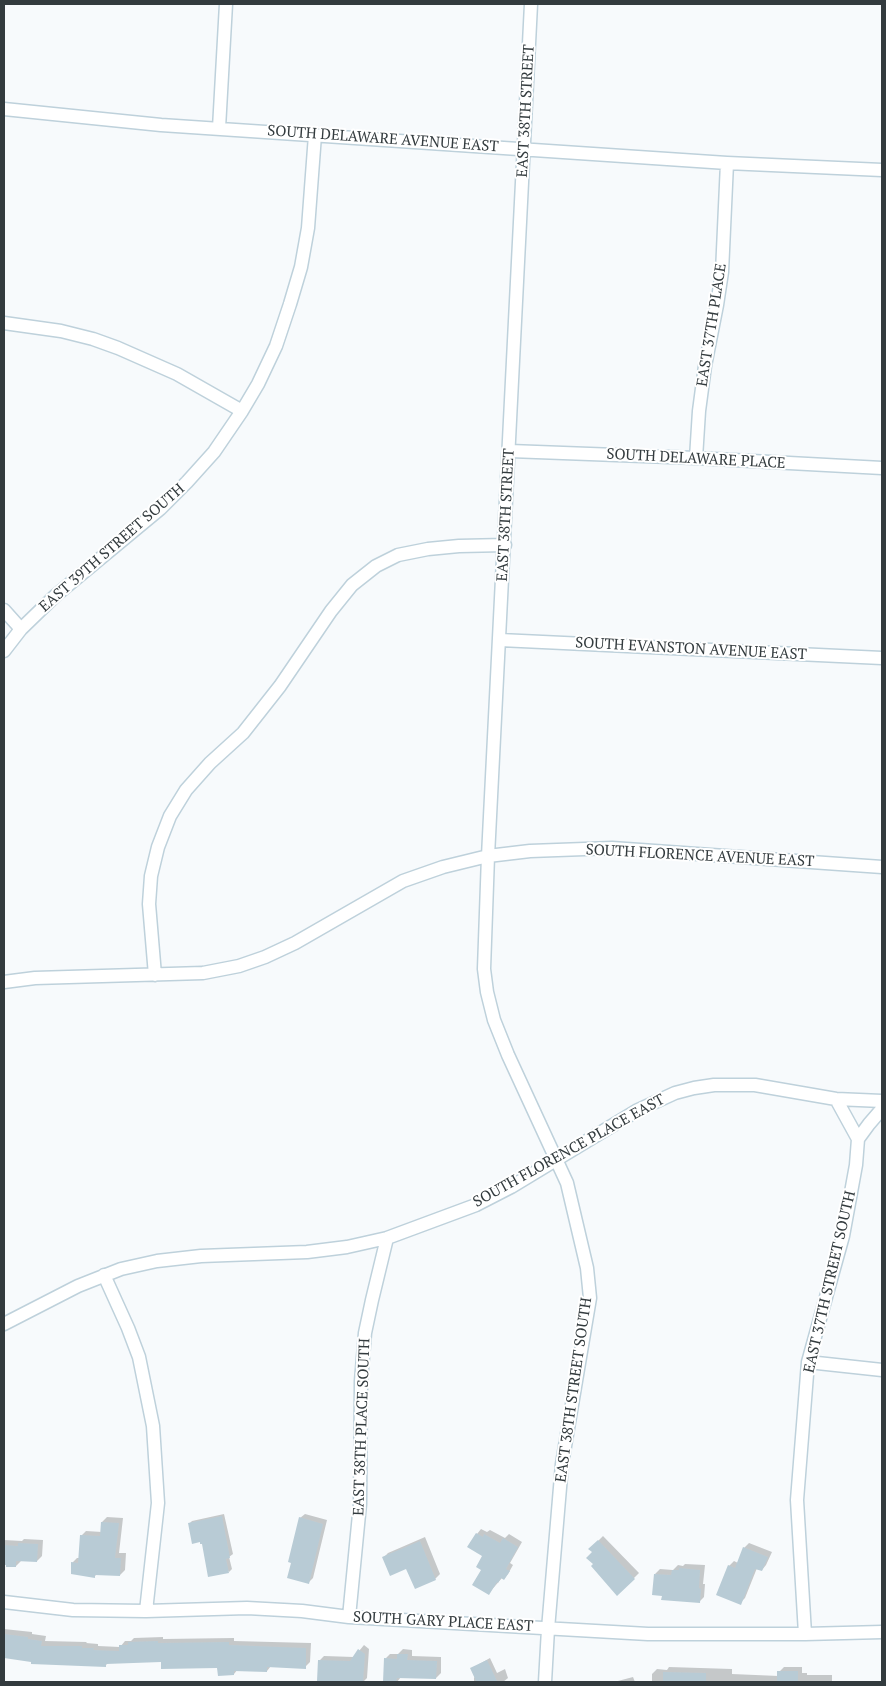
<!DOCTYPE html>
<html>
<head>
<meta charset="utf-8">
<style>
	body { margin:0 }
	#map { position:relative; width:886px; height:1686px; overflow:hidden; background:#f7fafc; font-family:"PT Serif",serif }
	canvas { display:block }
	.frame { position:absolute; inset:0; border:5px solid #333b3e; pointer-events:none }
</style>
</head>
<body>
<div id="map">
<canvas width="886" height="1686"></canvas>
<div class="frame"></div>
</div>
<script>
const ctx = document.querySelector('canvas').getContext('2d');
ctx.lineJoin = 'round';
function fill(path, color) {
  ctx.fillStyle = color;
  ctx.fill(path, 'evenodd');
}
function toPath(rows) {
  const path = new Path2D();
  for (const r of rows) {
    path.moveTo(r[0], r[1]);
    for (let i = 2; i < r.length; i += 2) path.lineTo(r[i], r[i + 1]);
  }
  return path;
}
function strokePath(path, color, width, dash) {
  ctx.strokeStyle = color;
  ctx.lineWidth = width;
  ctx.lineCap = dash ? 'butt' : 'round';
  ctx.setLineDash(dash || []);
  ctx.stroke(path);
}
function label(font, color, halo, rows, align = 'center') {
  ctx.font = font + ' "PT Serif",serif';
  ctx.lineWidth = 4;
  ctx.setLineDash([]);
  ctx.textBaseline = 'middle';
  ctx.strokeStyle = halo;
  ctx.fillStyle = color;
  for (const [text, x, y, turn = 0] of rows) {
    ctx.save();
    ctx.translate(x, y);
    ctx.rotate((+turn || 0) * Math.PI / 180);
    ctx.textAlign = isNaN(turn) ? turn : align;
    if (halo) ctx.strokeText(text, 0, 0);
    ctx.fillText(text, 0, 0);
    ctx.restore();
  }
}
const shadow = toPath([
	[224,1514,233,1554,229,1557,232,1569,229,1572,201,1540,189,1524,192,1521],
	[305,1514,327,1520,313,1578,309,1582,300,1518],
	[107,1517,123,1518,119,1553,126,1553,125,1570,120,1575,97,1574,95,1576,72,1563,77,1558,80,1558,81,1536,86,1531,102,1532,102,1522],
	[481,1529,487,1532,490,1530,505,1538,509,1534,522,1542,510,1563,513,1565,508,1574,504,1579,502,1578,489,1593,483,1569,484,1555,477,1534],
	[603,1536,639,1573,617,1595,594,1564,593,1552,590,1549],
	[425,1537,440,1574,435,1579,383,1558,388,1553],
	[24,1539,43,1540,42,1556,37,1561,21,1561,16,1566,4,1563,4,1540,22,1541],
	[749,1543,772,1552,766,1565,762,1570,757,1568,745,1598,740,1603,729,1566,734,1561,738,1563,744,1548],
	[685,1564,705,1565,703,1584,705,1584,704,1597,699,1602,655,1574,660,1569,673,1570,678,1565,683,1566],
	[4,1629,32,1632,32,1634,46,1636,45,1641,87,1642,86,1643,98,1644,98,1646,120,1647,125,1641,131,1641,134,1638,163,1637,163,1639,234,1638,234,1641,311,1643,310,1662,305,1667,271,1666,267,1671,238,1669,234,1674,218,1666,162,1660,109,1662,105,1666,33,1661,4,1657],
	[364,1645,369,1649,367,1678,363,1682,318,1680,319,1661,324,1656,354,1657],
	[403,1649,412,1650,412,1656,441,1657,441,1673,436,1678,401,1677,397,1682,384,1682,385,1659,390,1654,398,1654],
	[490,1658,497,1673,505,1669,508,1678,503,1682,471,1682,474,1681,474,1678,475,1676,472,1668],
	[669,1667,732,1669,732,1674,779,1676,779,1672,784,1667,802,1667,802,1673,807,1673,807,1675,832,1675,832,1682,652,1682,652,1674,657,1669,667,1670],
	[633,1677,635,1682,614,1682]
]);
const building = toPath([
	[222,1516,230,1558,226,1559,229,1573,208,1577,202,1544,200,1544,200,1542,192,1544,188,1523],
	[299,1517,323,1524,309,1584,287,1578,291,1563,288,1562],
	[101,1522,119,1523,115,1558,121,1558,120,1576,95,1575,95,1578,71,1574,71,1562,78,1563,80,1535,100,1536],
	[476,1533,483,1537,484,1534,500,1543,503,1538,518,1547,506,1569,510,1571,504,1580,501,1578,498,1583,497,1582,489,1595,472,1585,481,1570,476,1567,482,1556,467,1547],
	[598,1540,635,1579,617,1596,591,1566,593,1564,586,1558,592,1552,588,1549],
	[420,1541,436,1580,415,1589,406,1569,390,1576,382,1557],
	[18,1543,38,1544,37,1562,16,1561,16,1567,6,1567,6,1565,4,1565,4,1545,18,1546],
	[743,1547,768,1557,762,1571,755,1569,741,1605,716,1595,728,1565,735,1568],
	[679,1568,700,1570,699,1588,701,1589,700,1603,661,1600,662,1596,652,1595,654,1574,671,1575,672,1570,679,1570],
	[4,1634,28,1637,28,1639,42,1641,41,1646,82,1646,82,1648,94,1648,93,1650,119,1651,119,1645,128,1645,128,1642,158,1641,158,1643,229,1642,229,1645,306,1648,306,1669,267,1667,267,1672,234,1671,234,1675,218,1676,217,1668,161,1669,161,1662,106,1664,106,1667,31,1664,31,1662,4,1658],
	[358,1649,365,1654,363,1682,317,1681,318,1660,350,1661],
	[397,1654,408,1654,407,1660,437,1661,436,1679,397,1678,396,1682,383,1682,384,1658,397,1659],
	[487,1660,497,1681,476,1681,470,1668],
	[777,1671,798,1671,798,1682,777,1682],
	[663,1672,706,1673,706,1682,663,1682]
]);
const minor = toPath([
	[531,4,488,856,484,969,487,992,494,1020,508,1055,567,1183,587,1268,590,1298,562,1464,548,1629,545,1682],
	[4,109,161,125,727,163,882,170],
	[219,128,226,4],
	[4,323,61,331,93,339,118,348,177,374,242,411],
	[510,451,696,458,882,468],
	[696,458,699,411,705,366,717,305,722,272,727,163],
	[4,610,21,629],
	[500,640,882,658],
	[4,651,21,629,55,596,160,509,187,482,214,452,242,411,258,384,276,346,290,304,301,267,308,228,315,135],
	[155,975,149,904,151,876,158,847,170,816,186,790,210,763,243,733,280,686,331,611,352,585,376,566,398,555,428,549,459,546,505,545],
	[4,982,35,978,203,973,239,966,265,957,295,943,403,881,443,867,488,856,530,851,612,848,882,867],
	[836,1099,858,1139],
	[104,1275,128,1328,139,1357,153,1426,158,1503,146,1611],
	[4,1324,78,1286,121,1269,157,1261,201,1256,307,1252,347,1247,387,1238,476,1205,511,1187,638,1110,675,1093,694,1088,714,1085,755,1085,836,1099,882,1101],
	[808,1362,882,1370],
	[4,1602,73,1610,146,1611,247,1608,302,1611,349,1617,648,1634,805,1634,882,1632],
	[349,1617,360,1504,361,1381,365,1333,372,1300,387,1238],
	[805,1634,797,1500,808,1362,843,1236,856,1165,858,1139,869,1124,882,1109]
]);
const streetNames = [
	["EAST 38TH STREET",526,111,-87],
	["SOUTH DELAWARE AVENUE EAST",383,139,4],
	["EAST 37TH PLACE",712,325,-81],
	["SOUTH DELAWARE PLACE",696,459,3],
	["EAST 38TH STREET",506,515,-87],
	["EAST 39TH STREET SOUTH",112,548,-41],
	["SOUTH EVANSTON AVENUE EAST",691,649,3],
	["SOUTH FLORENCE AVENUE EAST",700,856,3],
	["SOUTH FLORENCE PLACE EAST",569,1151,-29],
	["EAST 37TH STREET SOUTH",830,1282,-77],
	["EAST 38TH STREET SOUTH",574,1390,-82],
	["EAST 38TH PLACE SOUTH",362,1427,-88],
	["SOUTH GARY PLACE EAST",443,1622,3]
];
fill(shadow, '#0003');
fill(building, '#b8cbd5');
strokePath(minor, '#bed1db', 15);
strokePath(minor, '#fff', 12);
label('15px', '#333b3e', '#fff', streetNames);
</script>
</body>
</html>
